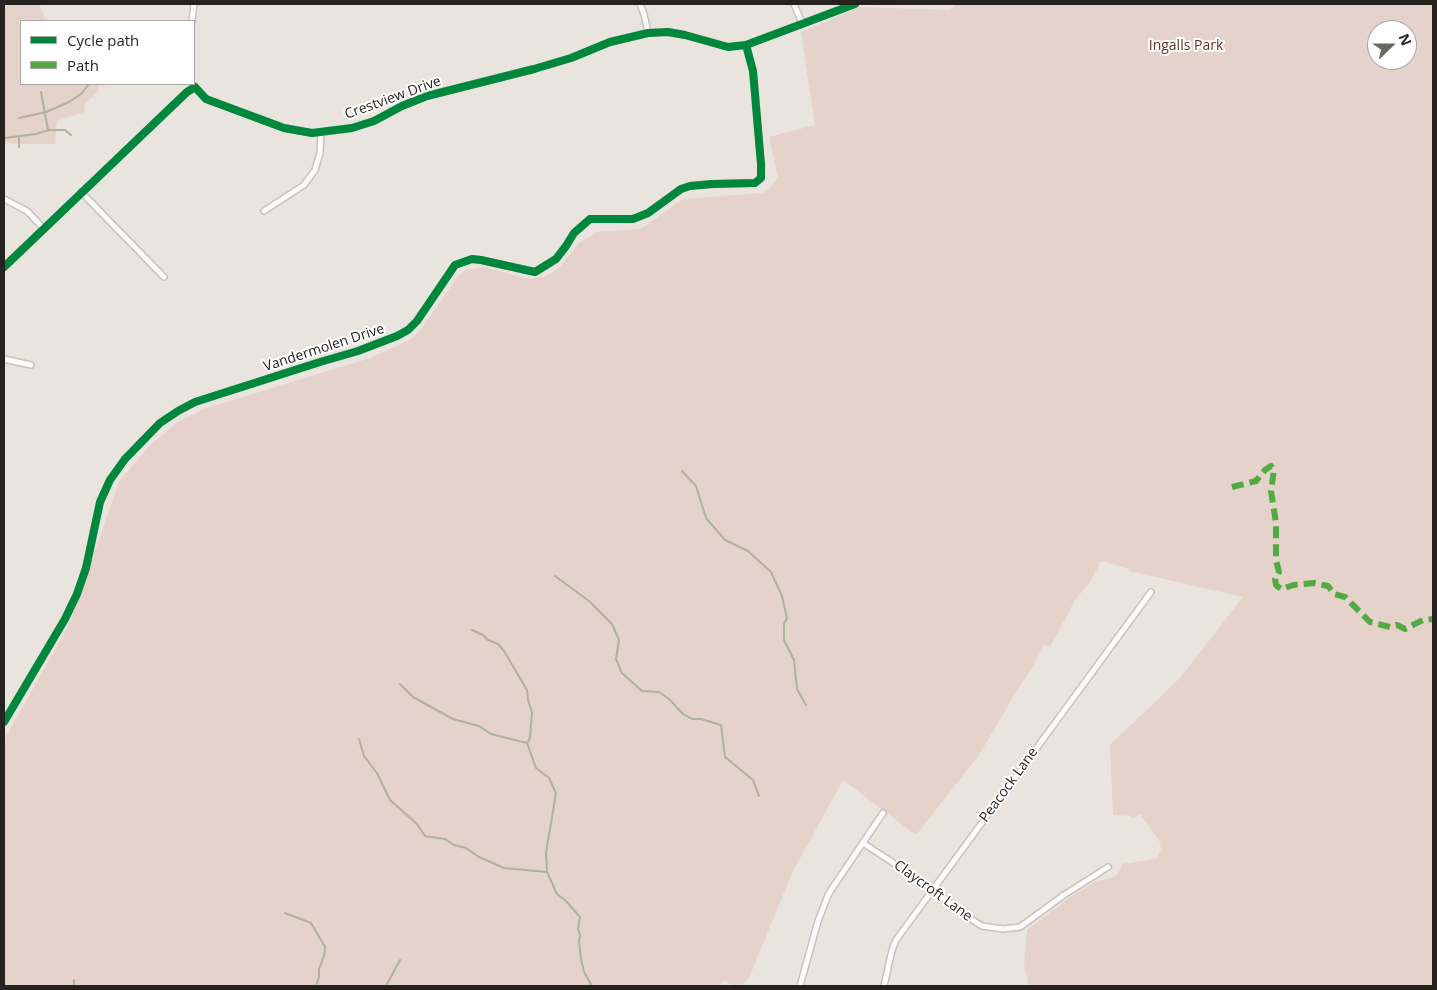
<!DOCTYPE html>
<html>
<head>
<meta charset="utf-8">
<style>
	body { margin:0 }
	#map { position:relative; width:1437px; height:990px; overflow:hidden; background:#e9e4dd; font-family:"Open Sans",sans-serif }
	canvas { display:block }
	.frame { position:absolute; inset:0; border:5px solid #26231e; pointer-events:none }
	.legend { position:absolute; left:20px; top:20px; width:175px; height:65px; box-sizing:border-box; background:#fff; border:1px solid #a8a7a5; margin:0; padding:6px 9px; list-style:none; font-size:15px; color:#26231e }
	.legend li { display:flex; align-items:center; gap:10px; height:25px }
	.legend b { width:25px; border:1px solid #a8a7a5 }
	.north { position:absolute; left:1367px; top:20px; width:50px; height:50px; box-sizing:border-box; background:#fff; border:1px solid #a8a7a5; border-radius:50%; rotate:68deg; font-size:14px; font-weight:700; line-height:20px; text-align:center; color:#26231e }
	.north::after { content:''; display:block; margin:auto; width:18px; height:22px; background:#6a6761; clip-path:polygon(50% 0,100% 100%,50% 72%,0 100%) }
</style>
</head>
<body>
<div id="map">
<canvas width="1437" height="990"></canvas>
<div class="frame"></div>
<ul class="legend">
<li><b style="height:6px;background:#00873e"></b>Cycle path</li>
<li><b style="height:6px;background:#53aa43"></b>Path</li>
</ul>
<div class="north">N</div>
</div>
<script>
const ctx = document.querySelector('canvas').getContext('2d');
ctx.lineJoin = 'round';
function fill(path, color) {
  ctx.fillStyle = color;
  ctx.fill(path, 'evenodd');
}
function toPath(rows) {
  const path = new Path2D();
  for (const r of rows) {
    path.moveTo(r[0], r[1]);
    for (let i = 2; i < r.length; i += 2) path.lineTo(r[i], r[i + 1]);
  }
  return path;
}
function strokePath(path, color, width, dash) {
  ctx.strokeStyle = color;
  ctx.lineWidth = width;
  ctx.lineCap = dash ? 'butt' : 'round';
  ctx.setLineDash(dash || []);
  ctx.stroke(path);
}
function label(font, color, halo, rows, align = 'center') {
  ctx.font = font + ' "Open Sans",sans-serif';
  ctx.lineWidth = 4;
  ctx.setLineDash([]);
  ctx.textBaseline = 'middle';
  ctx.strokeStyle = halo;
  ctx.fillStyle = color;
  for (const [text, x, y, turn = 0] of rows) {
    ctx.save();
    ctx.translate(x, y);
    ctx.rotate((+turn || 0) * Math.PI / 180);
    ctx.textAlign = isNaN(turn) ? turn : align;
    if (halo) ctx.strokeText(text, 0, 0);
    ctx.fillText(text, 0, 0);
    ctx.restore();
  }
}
const green = toPath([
	[4,4,41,4,40,6,46,21,21,21,21,84,99,84,99,90,85,104,84,112,57,121,55,144,17,144,4,142],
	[956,4,1433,4,1433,986,1027,986,1028,979,1024,967,1027,930,1069,898,1093,883,1116,876,1120,870,1122,864,1156,859,1161,850,1160,842,1140,814,1132,819,1131,816,1113,815,1110,745,1180,678,1243,597,1129,571,1129,569,1101,561,1091,581,1075,600,1050,647,1044,644,1033,666,1019,687,979,755,916,835,843,780,792,873,749,978,741,986,732,986,725,980,718,986,4,986,4,740,70,623,119,482,150,445,178,422,204,409,370,358,410,340,422,328,458,276,466,270,484,267,529,279,544,277,558,269,579,243,597,232,641,229,683,199,762,193,771,187,778,177,769,137,815,125,801,32,860,7,950,10],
	[1377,30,1407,30,1407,60,1377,60]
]);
const stream = toPath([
	[41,92,48,130],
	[19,118,46,112,69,102,81,94,89,84],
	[19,137,19,147],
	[4,138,36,134,49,130,65,130,71,135],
	[682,471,696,486,706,518,725,540,748,551,771,572,782,596,787,618,784,624,784,640,794,660,797,689,806,705],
	[555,576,589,601,612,624,619,640,616,659,622,673,642,691,659,692,669,699,683,714,692,719,701,719,721,725,725,757,753,780,759,796],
	[472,630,483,635,488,640,498,644,504,651,527,690,528,700,532,712,530,738,527,743,536,768,549,778,556,793,546,853,547,871],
	[400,684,413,697,453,719,479,726,491,734,527,743],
	[359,739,364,756,377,773,390,800,417,824,425,836,445,839,454,845,466,848,479,857,504,868,547,872,557,894,566,901,580,917,578,929,580,935,579,941,581,959,584,972,592,986],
	[285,913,311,923,325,947,324,956,319,969,319,977,316,986],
	[74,986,74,980],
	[386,986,400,960]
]);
const street = toPath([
	[640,4,644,14,648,33],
	[794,4,802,23],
	[192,21,194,4],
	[81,192,164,277],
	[4,199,27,211,44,229],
	[264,211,304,185,315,170,320,153,321,132],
	[4,267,187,92,195,87,206,99,284,128,312,133,352,128,374,121,402,106,427,96,534,69,571,58,610,42,648,33,668,32,685,35,728,47,746,45,855,4],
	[4,359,31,365],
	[4,722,65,619,77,594,86,568,100,502,110,480,125,459,160,423,178,411,195,402,320,362,358,351,397,336,408,330,417,321,455,265,472,259,481,260,535,272,556,259,566,246,574,233,590,219,633,219,648,213,681,189,690,186,712,184,755,183,761,178,761,164,753,71,746,45],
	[863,843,933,889,963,914,982,926,1003,929,1020,927,1064,895,1108,867],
	[800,986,818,921,829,893,883,813],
	[884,986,892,950,896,940,1151,592]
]);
const quiet = toPath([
	[1232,487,1256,481,1265,470,1271,466,1274,470,1271,491,1276,523,1276,560,1279,572,1275,579,1276,585,1281,589,1294,585,1314,583,1328,586,1334,594,1345,597,1370,622,1390,627,1397,625,1405,629,1423,620,1433,619]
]);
const cycleway = toPath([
	[4,267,187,92,195,87,206,99,284,128,312,133,352,128,374,121,402,106,427,96,534,69,571,58,610,42,648,33,668,32,685,35,728,47,746,45,855,4],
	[4,722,65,619,77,594,86,568,100,502,110,480,125,459,160,423,178,411,195,402,320,362,358,351,397,336,408,330,417,321,455,265,472,259,481,260,535,272,556,259,566,246,574,233,590,219,633,219,648,213,681,189,690,186,712,184,755,183,761,178,761,164,753,71,746,45]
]);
const parkNames = [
	["Ingalls Park",1186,46]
];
const streetNames = [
	["Crestview Drive",393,98,-20],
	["Vandermolen Drive",324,348,-18],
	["Peacock Lane",1009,785,-54],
	["Claycroft Lane",933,891,36]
];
fill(green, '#e5d2cb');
strokePath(stream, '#b0b299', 2);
strokePath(street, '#c7c2bc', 8);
strokePath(street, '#fcfbfa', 5);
strokePath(quiet, '#53aa43', 6, [12, 6]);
strokePath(cycleway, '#00873e', 8);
label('14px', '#653225', '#fff', parkNames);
label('14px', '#26231e', '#fff', streetNames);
</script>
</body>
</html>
